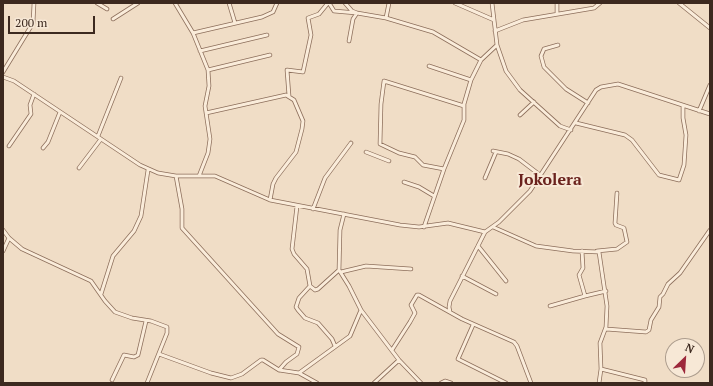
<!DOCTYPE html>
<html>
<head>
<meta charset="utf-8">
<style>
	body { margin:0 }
	#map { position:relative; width:713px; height:386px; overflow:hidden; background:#f0ddc6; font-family:"PT Serif",serif }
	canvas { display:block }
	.frame { position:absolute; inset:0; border:4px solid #3c291f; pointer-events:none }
	.north { position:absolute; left:665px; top:338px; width:40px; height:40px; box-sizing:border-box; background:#f7e8d6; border:1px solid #ac9c8d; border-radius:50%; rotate:25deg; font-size:11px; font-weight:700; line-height:16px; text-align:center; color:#3c291f }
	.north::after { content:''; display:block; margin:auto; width:14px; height:18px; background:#9d293c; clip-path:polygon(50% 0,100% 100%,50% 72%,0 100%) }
	.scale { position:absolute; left:8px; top:16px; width:87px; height:18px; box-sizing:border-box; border:2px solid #3c291f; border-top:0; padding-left:5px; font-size:12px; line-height:14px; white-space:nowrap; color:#3c291f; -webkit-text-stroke:3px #f7e8d6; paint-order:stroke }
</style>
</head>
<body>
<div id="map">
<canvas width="713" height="386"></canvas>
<div class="frame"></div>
<div class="north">N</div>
<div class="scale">200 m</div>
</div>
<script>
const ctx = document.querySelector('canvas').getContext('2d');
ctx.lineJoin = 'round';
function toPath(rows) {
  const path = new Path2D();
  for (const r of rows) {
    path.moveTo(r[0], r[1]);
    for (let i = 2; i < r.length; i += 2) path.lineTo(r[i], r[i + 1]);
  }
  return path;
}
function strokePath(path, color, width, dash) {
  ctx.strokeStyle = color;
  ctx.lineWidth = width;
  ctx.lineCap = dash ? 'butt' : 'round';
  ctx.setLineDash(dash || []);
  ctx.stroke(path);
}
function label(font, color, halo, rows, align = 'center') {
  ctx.font = font + ' "PT Serif",serif';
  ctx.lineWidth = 4;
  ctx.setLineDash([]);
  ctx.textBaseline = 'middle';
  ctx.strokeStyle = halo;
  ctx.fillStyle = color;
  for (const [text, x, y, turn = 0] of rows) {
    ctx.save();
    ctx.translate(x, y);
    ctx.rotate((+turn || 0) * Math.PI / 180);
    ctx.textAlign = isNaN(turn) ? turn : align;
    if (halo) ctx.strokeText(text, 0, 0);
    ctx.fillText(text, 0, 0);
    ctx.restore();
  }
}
const minor = toPath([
	[97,3,107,9],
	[175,3,193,33,208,70,209,86,205,106,210,139,208,153,199,176],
	[229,3,235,23],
	[329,3,334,11,357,13,352,11,345,3],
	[389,3,386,18,433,32,481,60],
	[455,3,494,20],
	[557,3,557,13],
	[679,3,710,28],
	[113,19,138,3],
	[495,31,523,20,594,8,600,3],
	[193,33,262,17,273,12,277,3],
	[349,41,353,19,357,13,386,18],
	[497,45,506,71,520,90,560,126,571,130],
	[558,45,544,49,541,56,544,67,566,89,588,103],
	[200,51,267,35],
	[429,66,471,80],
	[208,70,270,55],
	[3,72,33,23,34,3],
	[3,77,14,81,140,165,158,173,176,176,215,176,270,200,400,225,419,227,448,223,485,232,499,222,530,191,596,90,601,87,618,84,710,114],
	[289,96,287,70,303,72,311,35,308,18,319,14,328,3],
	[699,111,710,85],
	[206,113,286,95,294,100,303,121,302,129,296,152,276,178,273,184,270,200],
	[520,115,534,102],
	[576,123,625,135,632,140,659,175,679,180,684,165,686,135,683,118,683,106],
	[98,136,121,78],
	[9,146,31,114,30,105,34,94],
	[43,148,48,142,60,112],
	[493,151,508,154,519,159,540,175],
	[366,152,389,161],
	[79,168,101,139],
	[444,169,423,165,415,157,399,153,380,144,381,104,384,81,464,106],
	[176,176,182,209,182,228,278,334,299,347,297,354,286,362,279,370],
	[485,178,496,152],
	[404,182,419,187,434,196],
	[297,206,292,249,294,254,307,269,310,286,315,290,318,289,339,270],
	[313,209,325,178,351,143],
	[344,214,340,230,339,270,349,286,361,310,399,360,421,383],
	[424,227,444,169,464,120,464,104,471,80,481,60,497,45,492,3],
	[493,227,536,246,573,251,599,252,607,306,606,327,600,343,601,369,599,383],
	[3,230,9,238,22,249,91,281,105,301,115,312,132,318,151,321,167,327,167,333,147,383],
	[478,246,506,281],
	[3,251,9,238],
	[582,251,583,268,579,275,585,296,606,291],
	[597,251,617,249,627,242,624,228,616,225,615,223,617,193],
	[341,272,366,266,411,269],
	[462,276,496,294],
	[310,286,299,298,296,307,298,310,305,318,318,323,332,339,335,346],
	[101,294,113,256,134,231,141,216,148,170],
	[550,306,585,296],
	[450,312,449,307,450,301,485,232],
	[473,325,458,359,506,383],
	[606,329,646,332,649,330,651,320,659,307,660,297,663,294,668,284,680,273,710,230],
	[392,350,410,322,415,313,411,305,417,295,419,295,462,319,514,342,517,346,531,383],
	[159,354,211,373,231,378,242,374,261,360,263,360,279,370,299,373,317,383],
	[601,369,645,380,645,383],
	[299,373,350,336,361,310],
	[112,380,124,355,134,357,138,355,146,321],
	[374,383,399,360],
	[441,383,445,381,451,383]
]);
const quarterNames = [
	["Jokolera",550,180]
];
strokePath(minor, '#8c6e5b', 4.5);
strokePath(minor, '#faecda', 3);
label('bold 16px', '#6a221d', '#f7e8d6', quarterNames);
</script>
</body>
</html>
